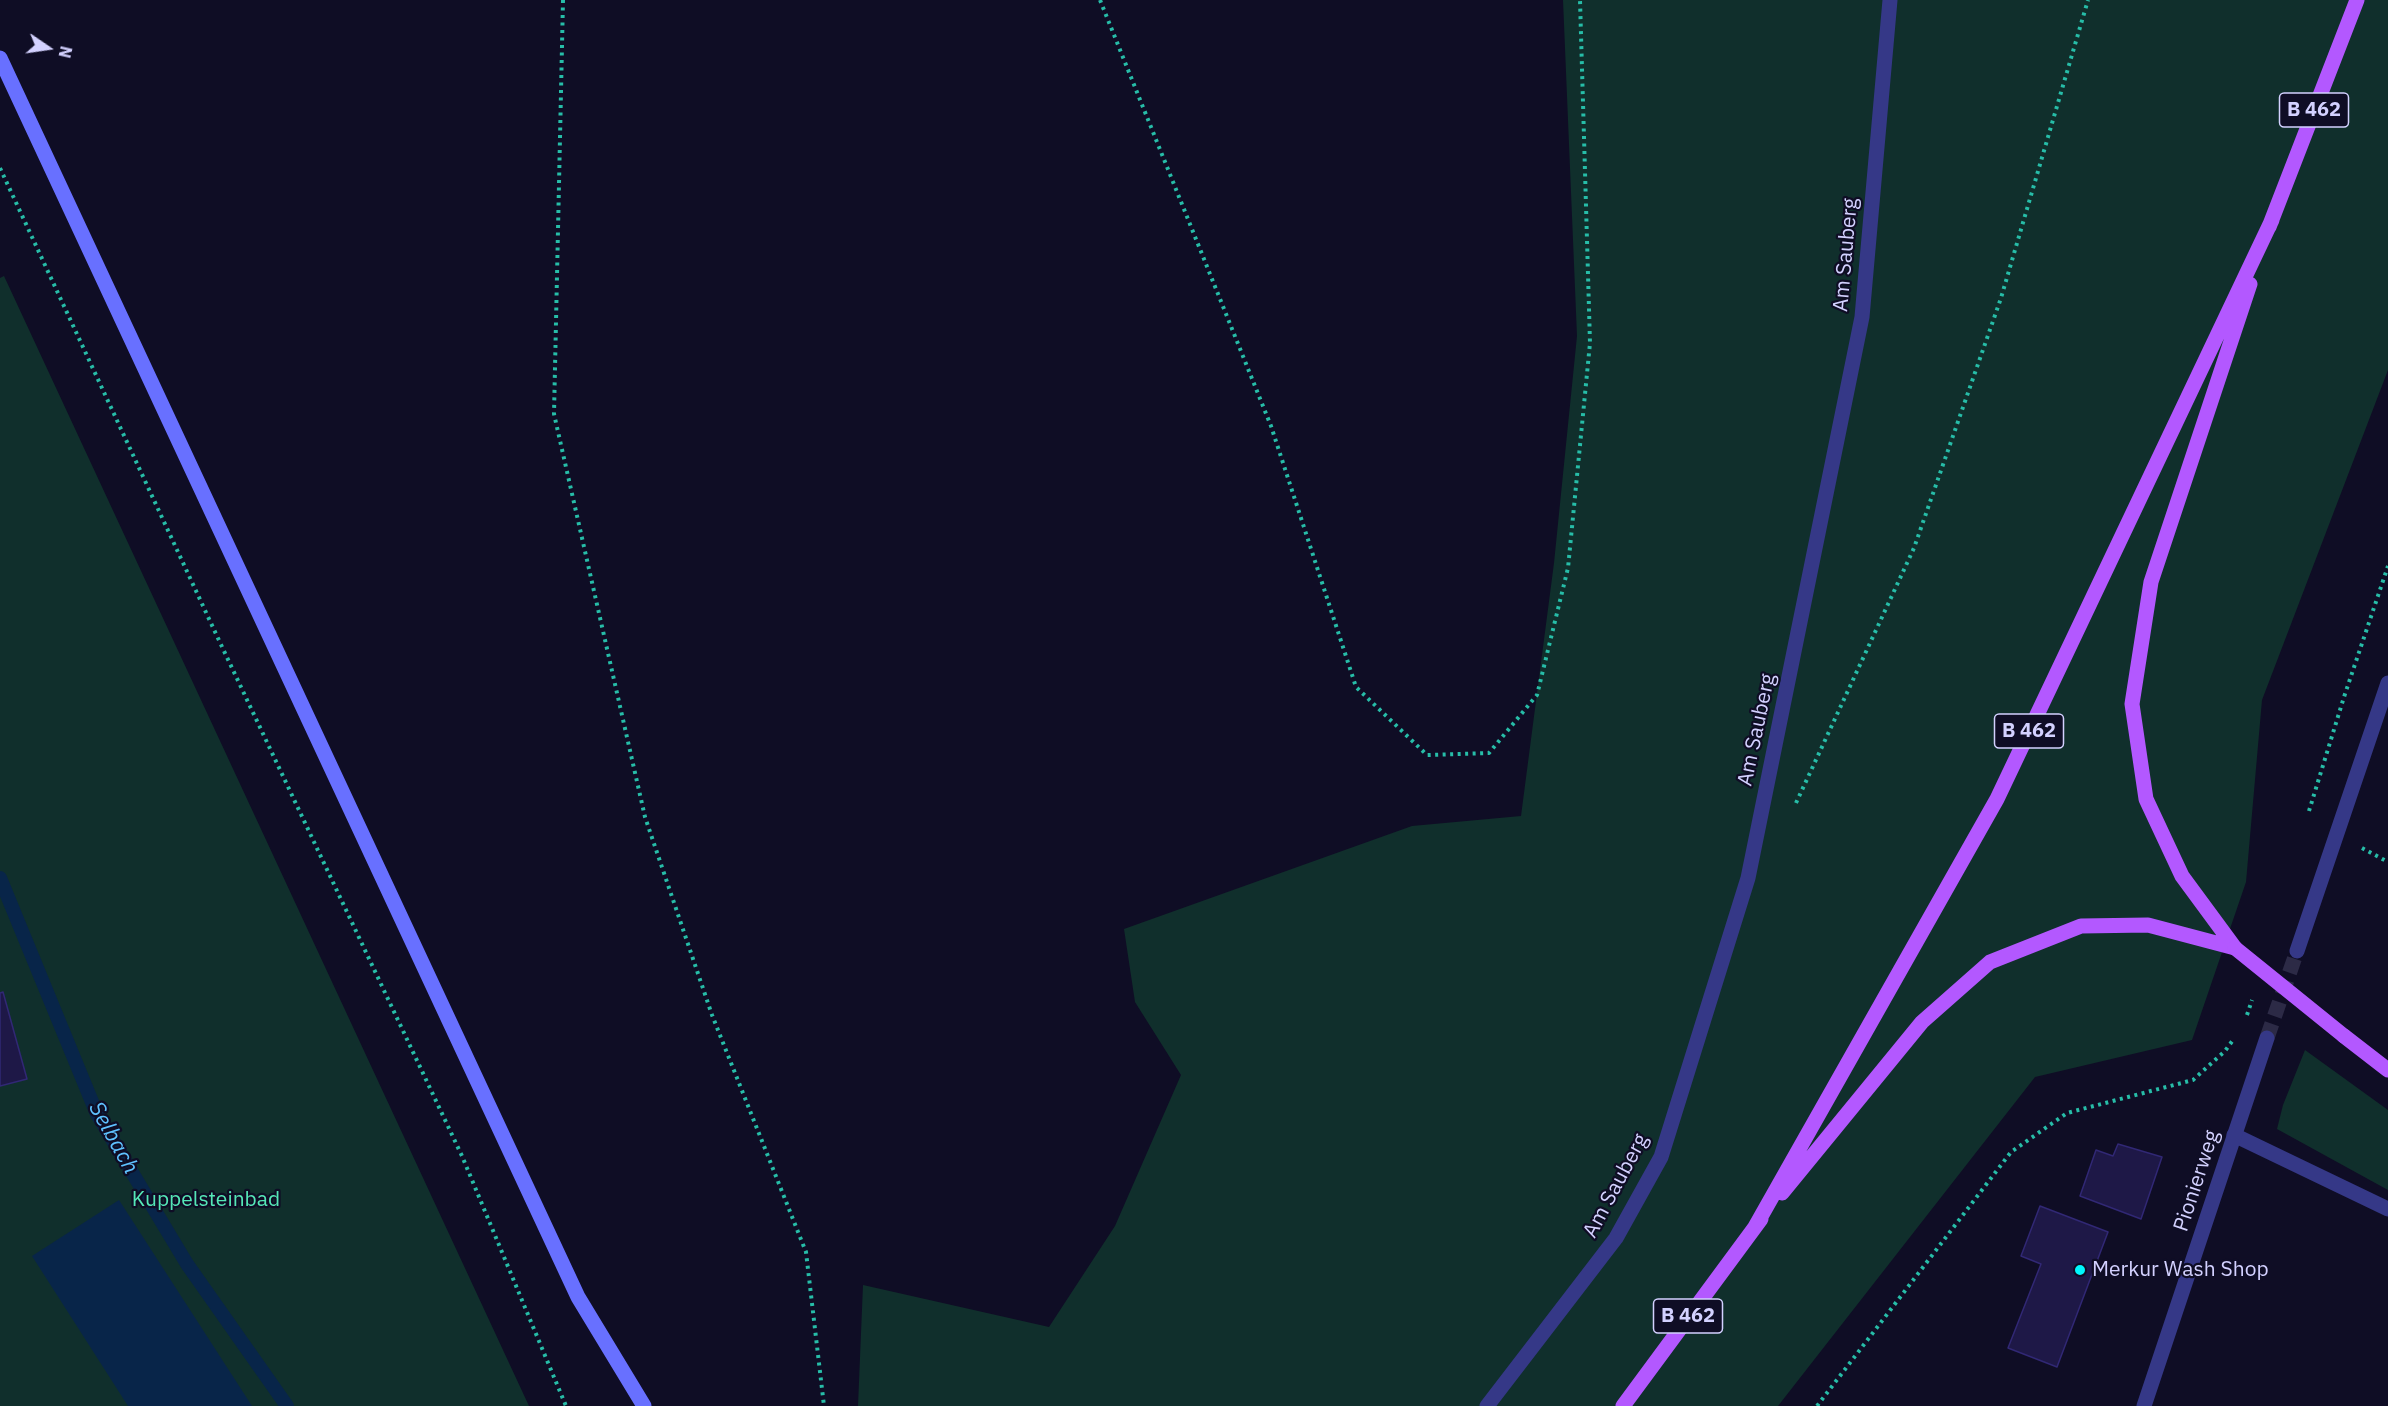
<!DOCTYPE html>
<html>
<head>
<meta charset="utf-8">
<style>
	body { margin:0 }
	#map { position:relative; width:2388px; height:1406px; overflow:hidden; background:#0f0d25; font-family:"IBM Plex Sans",sans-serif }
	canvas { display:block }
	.north { position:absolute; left:18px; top:18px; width:60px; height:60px; -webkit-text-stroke:4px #0f0d25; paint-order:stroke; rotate:103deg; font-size:16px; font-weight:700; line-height:24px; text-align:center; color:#d3d1ff }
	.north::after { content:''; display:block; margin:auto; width:21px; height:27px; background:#d3d1ff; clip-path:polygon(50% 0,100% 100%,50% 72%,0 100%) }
</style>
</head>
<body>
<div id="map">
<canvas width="2388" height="1406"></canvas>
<div class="north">N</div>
</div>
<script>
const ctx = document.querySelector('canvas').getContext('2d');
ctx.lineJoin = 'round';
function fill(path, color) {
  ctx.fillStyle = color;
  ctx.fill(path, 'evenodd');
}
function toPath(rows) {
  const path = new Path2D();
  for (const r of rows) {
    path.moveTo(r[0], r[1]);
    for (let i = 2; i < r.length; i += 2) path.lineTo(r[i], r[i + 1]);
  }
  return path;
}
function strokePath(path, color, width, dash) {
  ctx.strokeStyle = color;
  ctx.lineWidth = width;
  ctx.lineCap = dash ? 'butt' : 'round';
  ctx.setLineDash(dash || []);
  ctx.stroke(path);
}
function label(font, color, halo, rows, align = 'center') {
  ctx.font = font + ' "IBM Plex Sans",sans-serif';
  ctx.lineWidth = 4.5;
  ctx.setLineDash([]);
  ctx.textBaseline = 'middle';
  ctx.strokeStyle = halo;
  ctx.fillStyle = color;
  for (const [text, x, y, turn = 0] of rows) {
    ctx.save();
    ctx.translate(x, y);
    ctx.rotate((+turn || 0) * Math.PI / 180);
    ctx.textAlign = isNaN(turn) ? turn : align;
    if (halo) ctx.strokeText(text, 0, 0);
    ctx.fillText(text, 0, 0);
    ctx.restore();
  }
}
const green = toPath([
	[1563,0,2388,0,2388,370,2262,700,2246,882,2192,1040,2035,1077,1778,1406,858,1406,863,1285,1049,1327,1115,1226,1181,1075,1135,1002,1124,929,1412,826,1521,816,1554,563,1577,336],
	[4,276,529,1406,0,1406,0,278],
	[2305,1050,2388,1110,2388,1190,2277,1129,2283,1105]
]);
const water = toPath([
	[119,1200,252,1406,128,1406,32,1256]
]);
const stream = toPath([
	[0,878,97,1114,187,1264,287,1406]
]);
const building = toPath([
	[3,992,27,1079,0,1086,0,993,3,992],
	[2118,1144,2162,1157,2141,1219,2080,1196,2096,1150,2113,1156,2118,1144],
	[2040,1206,2108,1232,2057,1367,2008,1348,2041,1264,2021,1256,2040,1206]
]);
const minorTunnel = toPath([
	[2267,1038,2297,951]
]);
const path = toPath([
	[563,0,554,414,645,817,712,1015,806,1252,824,1406],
	[1100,0,1271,426,1356,687,1427,755,1489,753,1537,695,1568,568,1590,343,1580,0],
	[0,168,216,634,462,1156,566,1406],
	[1796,803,1914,548,2001,298,2088,0],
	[2309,811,2344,697,2388,566],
	[2362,848,2388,862],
	[2247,1015,2252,1000],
	[1817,1406,2011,1152,2067,1113,2193,1080,2225,1051,2233,1040]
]);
const service = toPath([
	[2234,1135,2388,1209],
	[1487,1406,1616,1238,1661,1157,1748,878,1862,317,1890,0]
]);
const minor = toPath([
	[2297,951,2388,683],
	[2144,1406,2267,1038]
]);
const secondary = toPath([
	[0,58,578,1297,644,1406]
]);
const primary = toPath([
	[2269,227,2357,0],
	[2235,948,2182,876,2146,799,2132,704,2151,582,2250,284],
	[2344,1036,2388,1070],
	[1782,1193,1922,1022,1990,962,2081,926,2148,925,2235,948],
	[1755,1227,1997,799,2272,220],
	[1623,1406,1761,1219]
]);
const primaryBridge = toPath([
	[2235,948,2344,1036]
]);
const markers = [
	[2080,1270,6,"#00f7fc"]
];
const shields = [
	[2314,110,69],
	[2029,731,69],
	[1688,1316,69]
];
const shieldNames = [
	["B 462",2314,110],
	["B 462",2029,731],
	["B 462",1688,1316]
];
const streetNames = [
	["Am Sauberg",1846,255,-85],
	["Am Sauberg",1757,730,-78],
	["Pionierweg",2197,1181,-72],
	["Am Sauberg",1616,1186,-62]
];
const parkNames = [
	["Kuppelsteinbad",206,1200]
];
const poiNames = [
	["Merkur Wash Shop",2092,1270]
];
const waterNames = [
	["Selbach",113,1138,61]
];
fill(green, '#102f2c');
fill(water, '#082549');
strokePath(stream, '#082549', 14);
fill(building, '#1e1847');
strokePath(building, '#312875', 1.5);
strokePath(minorTunnel, '#2c2a46', 15, [15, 8]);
strokePath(path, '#27bda8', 4, [3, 4.5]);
strokePath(service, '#353887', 15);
strokePath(minor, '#353887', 15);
strokePath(secondary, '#6870ff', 15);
strokePath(primary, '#b358ff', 15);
strokePath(primaryBridge, '#b358ff', 15);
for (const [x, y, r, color] of markers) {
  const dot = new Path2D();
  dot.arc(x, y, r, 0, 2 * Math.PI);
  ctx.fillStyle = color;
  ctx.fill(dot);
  strokePath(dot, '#0f0d25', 2);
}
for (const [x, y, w] of shields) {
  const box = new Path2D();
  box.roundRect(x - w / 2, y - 17, w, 34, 4.5);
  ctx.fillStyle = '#0f0d25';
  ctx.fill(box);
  strokePath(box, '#d3d1ff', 1.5);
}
label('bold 20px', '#d3d1ff', null, shieldNames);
label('21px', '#d3d1ff', '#0f0d25', streetNames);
label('21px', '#55e7b7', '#0f0d25', parkNames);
label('21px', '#d3d1ff', '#0f0d25', poiNames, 'left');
label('italic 22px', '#5fc2ff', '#0f0d25', waterNames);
</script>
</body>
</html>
